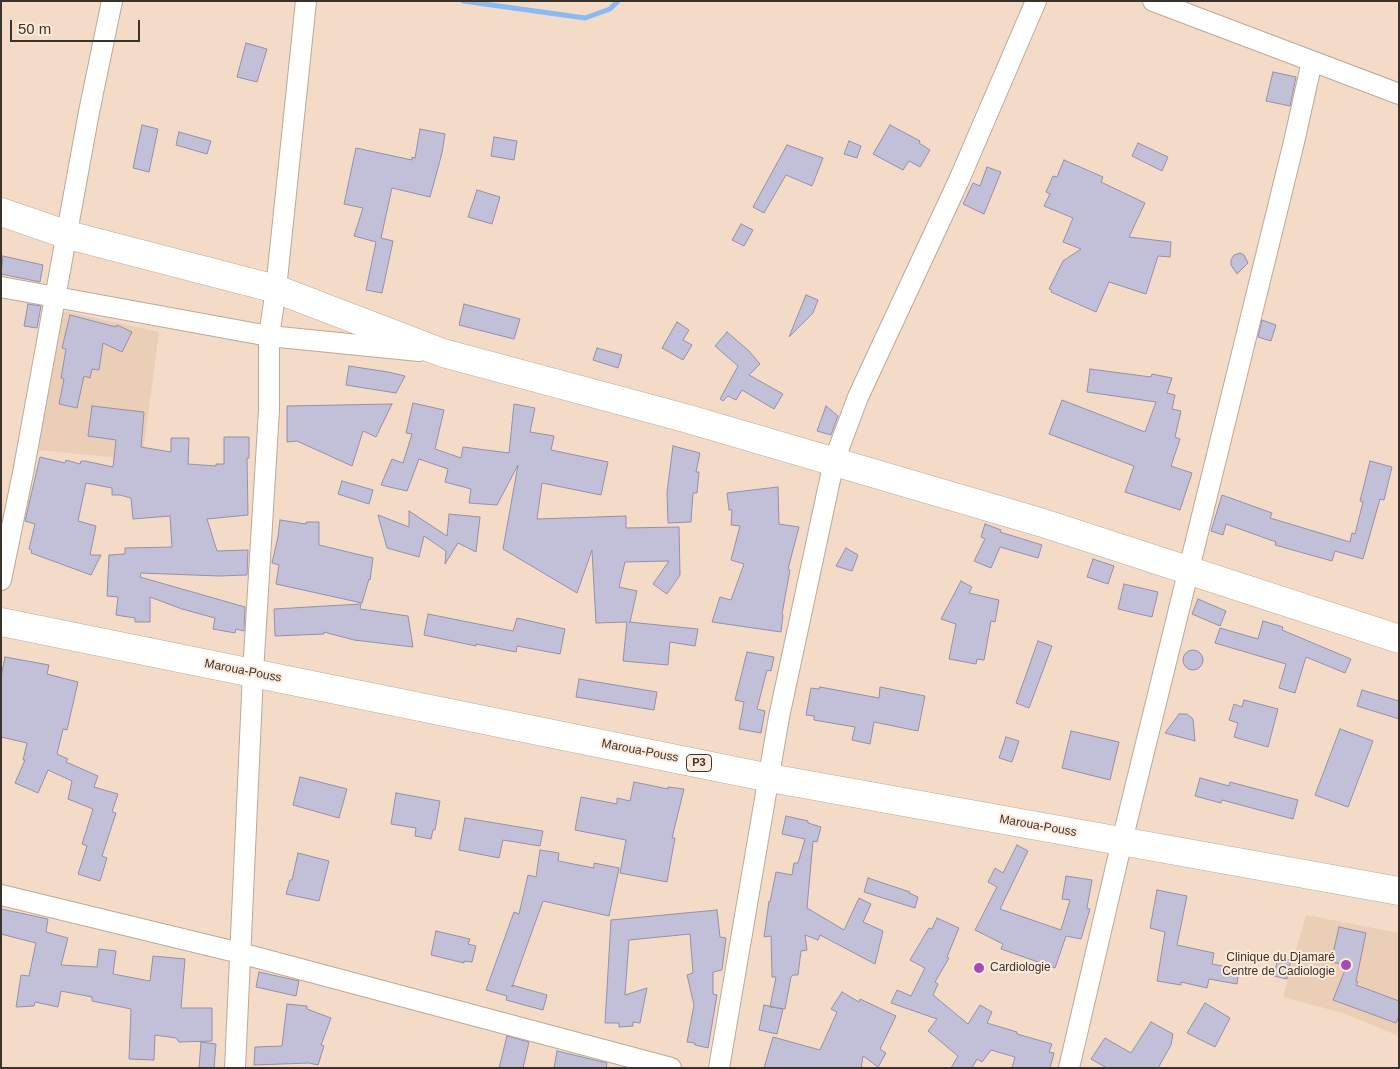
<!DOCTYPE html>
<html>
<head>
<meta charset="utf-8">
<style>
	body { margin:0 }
	#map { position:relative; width:1400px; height:1069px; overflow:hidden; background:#f3dbc8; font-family:Arial,sans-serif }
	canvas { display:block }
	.frame { position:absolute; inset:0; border:2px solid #3b322a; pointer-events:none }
	.scale { position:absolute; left:10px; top:20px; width:130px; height:22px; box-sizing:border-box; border:2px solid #3b322a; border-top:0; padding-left:6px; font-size:15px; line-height:18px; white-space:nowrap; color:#3b322a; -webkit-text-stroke:4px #fdeada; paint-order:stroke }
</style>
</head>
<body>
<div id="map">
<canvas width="1400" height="1069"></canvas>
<div class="frame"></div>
<div class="scale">50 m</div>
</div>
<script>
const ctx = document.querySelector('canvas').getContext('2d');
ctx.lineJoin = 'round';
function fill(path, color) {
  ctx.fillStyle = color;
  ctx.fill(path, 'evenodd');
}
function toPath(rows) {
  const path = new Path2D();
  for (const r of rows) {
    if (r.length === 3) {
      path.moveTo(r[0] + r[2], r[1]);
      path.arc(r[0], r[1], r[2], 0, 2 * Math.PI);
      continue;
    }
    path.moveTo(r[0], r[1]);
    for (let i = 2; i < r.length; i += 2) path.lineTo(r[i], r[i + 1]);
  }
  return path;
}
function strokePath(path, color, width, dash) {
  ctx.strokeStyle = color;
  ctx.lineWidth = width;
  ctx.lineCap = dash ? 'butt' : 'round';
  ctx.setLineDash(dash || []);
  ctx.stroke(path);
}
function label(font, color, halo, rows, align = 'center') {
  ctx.font = font + ' Arial,sans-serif';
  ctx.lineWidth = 4;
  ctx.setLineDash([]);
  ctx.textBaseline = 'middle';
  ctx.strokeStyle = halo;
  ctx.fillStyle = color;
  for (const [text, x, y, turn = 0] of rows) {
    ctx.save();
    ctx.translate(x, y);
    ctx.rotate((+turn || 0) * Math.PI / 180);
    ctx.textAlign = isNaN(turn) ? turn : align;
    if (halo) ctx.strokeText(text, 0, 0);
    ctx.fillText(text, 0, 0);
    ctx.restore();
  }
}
const built = toPath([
	[63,311,159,332,142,460,37,450],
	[1306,915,1399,933,1399,1036,1343,1013,1283,997]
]);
const stream = toPath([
	[463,1,585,18,610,9,618,1]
]);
const building = toPath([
	[246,43,267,49,257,82,237,77,246,43],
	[1273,72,1296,77,1290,106,1266,101,1273,72],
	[142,125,158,129,149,172,133,168,142,125],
	[890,125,920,141,919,143,930,150,920,167,909,161,903,170,873,154,890,125],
	[420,129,445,134,442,153,430,197,392,188,381,238,393,241,382,293,366,290,376,242,354,236,363,208,344,204,356,148,412,160,412,157,415,158,420,129],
	[179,132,211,141,207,154,176,145,179,132],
	[494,137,517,141,514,160,491,156,494,137],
	[849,141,861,146,857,158,844,154,849,141],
	[1138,143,1168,157,1162,171,1132,156,1138,143],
	[787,145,823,158,812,186,786,175,764,213,753,207,787,145],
	[1064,160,1103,177,1101,182,1145,203,1129,237,1171,242,1170,257,1158,256,1146,294,1109,282,1096,312,1051,292,1052,290,1049,289,1063,261,1081,249,1063,242,1073,218,1044,206,1050,194,1046,192,1053,176,1057,177,1064,160],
	[987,167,1001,172,984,214,963,204,973,183,980,186,987,167],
	[477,190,500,197,492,224,468,217,477,190],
	[741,224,753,230,744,246,732,240,741,224],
	[1240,253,1244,255,1248,263,1237,274,1231,265,1231,260,1234,255,1240,253],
	[3,256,43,265,40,282,1,274,3,256],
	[806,295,818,300,813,313,789,337,806,295],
	[28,304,41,306,37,328,24,326,28,304],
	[464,304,520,319,514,339,459,325,464,304],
	[70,315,116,327,117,325,132,332,122,352,103,343,99,370,92,369,90,378,84,376,77,408,59,404,64,379,61,378,66,349,62,348,70,315],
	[1262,320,1276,325,1271,341,1258,337,1262,320],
	[677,322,689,330,683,340,692,345,683,360,662,348,677,322],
	[727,332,749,351,760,364,749,375,783,394,774,409,742,390,736,400,728,396,723,401,720,399,738,366,715,346,727,332],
	[597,348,622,355,618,368,593,360,597,348],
	[349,366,388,372,405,376,396,393,346,385,349,366],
	[1090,369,1151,377,1152,374,1172,378,1167,393,1175,395,1172,409,1181,411,1175,437,1180,439,1171,466,1192,473,1180,510,1125,492,1134,466,1049,434,1062,400,1145,432,1156,402,1087,392,1090,369],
	[413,403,444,410,435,449,461,458,463,447,509,453,514,404,535,408,530,432,554,436,551,450,608,462,601,495,542,483,537,519,626,516,626,528,679,527,680,575,667,594,653,584,669,561,625,562,619,587,637,591,630,622,629,622,698,629,695,646,670,642,668,665,623,661,627,622,596,623,592,550,577,593,503,549,518,465,497,505,469,503,471,489,445,482,448,469,419,459,407,491,381,485,392,459,403,463,412,434,406,433,413,403],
	[392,404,376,437,363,431,352,466,297,441,287,442,287,406,392,404],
	[92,406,144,412,141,447,171,452,171,438,189,438,188,464,216,466,216,464,224,464,224,437,249,437,249,458,247,458,248,515,207,519,217,551,248,550,247,575,219,576,141,573,140,577,245,607,244,631,236,629,235,633,213,629,215,618,182,609,150,597,150,622,135,622,135,618,116,615,118,597,107,596,109,555,125,554,125,548,172,547,170,516,133,519,131,498,120,495,112,495,112,488,86,483,78,521,96,526,90,555,101,555,91,575,31,553,32,550,29,549,35,524,25,521,40,457,65,463,66,460,80,464,81,461,85,461,113,467,116,440,88,436,92,406],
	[826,406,838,416,831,435,817,431,826,406],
	[673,446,700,453,696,472,699,472,697,493,693,493,691,522,668,523,667,492,673,446],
	[1370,461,1392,467,1384,500,1380,499,1363,559,1335,551,1332,561,1275,545,1276,542,1226,524,1223,535,1211,531,1222,495,1272,513,1270,518,1350,542,1352,533,1355,534,1363,502,1360,501,1370,461],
	[342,481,373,490,369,504,338,494,342,481],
	[778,487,779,524,799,527,788,569,790,570,782,614,783,615,781,632,712,622,720,597,731,600,744,564,731,560,740,526,731,525,732,510,729,510,727,493,778,487],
	[409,511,447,536,449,514,480,517,476,552,458,543,445,564,446,551,424,536,419,557,387,548,378,515,409,527,409,511],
	[280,520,306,524,306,522,319,522,319,545,373,558,370,580,369,579,362,603,276,584,279,565,272,563,278,537,280,520],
	[985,524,1001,530,1000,532,1042,545,1038,558,1000,547,991,568,974,561,985,539,981,537,985,524],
	[846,548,858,555,852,571,836,566,846,548],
	[1093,559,1114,566,1108,584,1087,577,1093,559],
	[961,581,972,587,969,593,999,600,995,622,991,621,984,660,977,659,976,664,949,659,956,624,941,619,961,581],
	[1124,584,1158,592,1152,617,1118,609,1124,584],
	[1198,599,1226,611,1220,626,1192,614,1198,599],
	[361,604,360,609,408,616,413,647,354,640,324,632,324,634,275,636,274,609,361,604],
	[428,614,513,631,517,618,565,629,560,654,517,646,516,652,476,644,476,646,424,635,428,614],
	[1263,621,1283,627,1282,630,1351,659,1345,673,1306,657,1295,693,1279,688,1286,664,1215,643,1220,628,1258,639,1263,621],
	[1038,641,1052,646,1029,708,1016,703,1038,641],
	[1193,660,10],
	[747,652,774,657,771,671,767,670,757,709,765,711,761,733,739,729,744,702,735,700,747,652],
	[5,657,49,665,47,674,78,682,67,730,63,729,57,754,68,759,66,762,98,776,94,787,118,794,112,812,116,813,102,856,107,858,100,881,78,874,87,846,82,844,93,809,68,799,72,781,48,770,38,793,15,783,25,760,23,760,27,743,1,737,1,677,5,657],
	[579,679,657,692,654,710,576,697,579,679],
	[820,687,879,698,880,687,925,696,918,731,874,722,870,744,852,740,855,727,814,720,814,716,806,715,811,688,819,689,820,687],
	[1362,690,1399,701,1399,719,1357,706,1362,690],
	[1244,700,1278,709,1268,747,1234,737,1238,723,1229,720,1234,704,1242,707,1244,700],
	[1179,714,1187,714,1193,719,1195,741,1165,733,1179,714],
	[1340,729,1373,741,1348,807,1315,795,1340,729],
	[1071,731,1119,742,1110,780,1062,768,1071,731],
	[1006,737,1019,741,1012,762,999,758,1006,737],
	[300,777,347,789,339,818,293,805,300,777],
	[1200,778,1229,786,1230,782,1298,800,1293,819,1222,800,1221,803,1195,796,1200,778],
	[634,782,668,789,668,787,684,789,672,838,675,838,667,882,620,873,626,840,575,830,581,797,617,804,617,798,630,801,634,782],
	[396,793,440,801,435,830,433,830,431,839,415,836,416,828,391,824,396,793],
	[786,816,808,821,808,823,821,827,817,842,813,841,807,908,844,930,859,898,871,904,863,922,883,931,875,964,820,935,818,940,805,935,807,950,801,951,798,975,793,975,791,977,785,1009,770,1007,776,977,772,977,771,936,764,937,769,901,770,902,776,872,792,875,794,863,798,863,805,839,782,834,786,816],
	[465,818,543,831,540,846,503,840,499,858,459,850,465,818],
	[1017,845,1028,851,1000,909,1061,930,1070,900,1062,899,1066,876,1092,880,1087,908,1090,909,1081,939,1066,936,1055,968,1001,949,1003,944,975,930,997,887,988,882,995,868,1003,873,1017,845],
	[540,850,559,853,558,861,594,868,594,863,619,868,609,916,543,901,512,987,512,985,547,995,543,1010,506,1000,507,996,486,990,514,912,519,914,528,875,536,877,540,850],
	[298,853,329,861,319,901,286,894,290,880,292,880,298,853],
	[868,878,910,892,909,893,918,897,915,908,864,892,868,878],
	[1157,890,1187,896,1177,945,1214,953,1212,964,1239,969,1237,984,1209,979,1207,988,1181,982,1181,985,1157,981,1165,932,1150,928,1157,890],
	[1,909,48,919,46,932,68,938,61,965,97,967,99,949,116,951,113,974,150,981,153,956,185,959,181,1008,212,1008,212,1041,179,1042,176,1038,155,1035,154,1060,129,1059,131,1009,92,1001,92,997,61,991,58,1007,35,1002,34,1006,16,1007,21,975,29,976,36,943,1,934,1,909],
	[717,910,720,937,726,938,722,970,713,972,713,994,717,995,708,1048,695,1045,695,1043,687,1042,694,1005,687,975,693,973,690,934,629,940,625,995,647,988,640,1023,633,1022,633,1026,619,1027,619,1023,605,1023,611,920,717,910],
	[937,918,959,928,947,957,949,958,935,982,938,984,933,995,968,1024,980,1005,992,1012,987,1023,1017,1032,1017,1034,1052,1044,1049,1052,1054,1053,1050,1068,1012,1068,1015,1057,991,1050,982,1062,977,1059,972,1068,951,1068,958,1056,928,1031,937,1019,891,1003,897,990,911,996,925,968,910,960,929,928,932,929,937,918],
	[1339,927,1366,933,1356,981,1358,982,1356,985,1399,1001,1399,1016,1396,1023,1333,1000,1347,965,1331,962,1339,927],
	[436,931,470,939,468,944,476,946,472,962,464,961,464,963,431,955,436,931],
	[1278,957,1291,960,1287,979,1274,976,1278,957],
	[259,972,299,981,296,996,256,987,259,972],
	[842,992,859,1002,860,999,896,1016,880,1049,886,1053,878,1067,863,1056,861,1068,764,1068,773,1037,820,1050,837,1012,831,1009,842,992],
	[1205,1003,1230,1018,1215,1047,1187,1033,1205,1003],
	[287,1004,307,1006,307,1009,331,1018,321,1045,324,1046,318,1065,309,1063,254,1065,255,1047,282,1046,287,1004],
	[764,1005,783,1009,777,1034,759,1030,764,1005],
	[1151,1022,1173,1034,1171,1045,1158,1068,1107,1068,1091,1059,1105,1038,1131,1053,1151,1022],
	[507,1036,529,1042,523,1068,499,1068,507,1036],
	[201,1042,216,1044,214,1068,199,1068,201,1042],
	[557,1051,607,1063,606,1068,554,1068,557,1051]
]);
const street = toPath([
	[1153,1,1399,94],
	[1,287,269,336,419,351],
	[1,580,23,473,89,112,112,1],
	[1,895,240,953,671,1068],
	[235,1068,253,673,269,410,269,336,276,289,306,1],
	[719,1068,779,717,834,461,858,397,959,180,1036,1],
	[1069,1068,1122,841,1294,142,1312,61]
]);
const secondary = toPath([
	[1,212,68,235,276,289,443,353,685,418,1043,523,1399,639]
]);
const primary = toPath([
	[1,622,770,778,1399,891]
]);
const markers = [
	[1346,965,6,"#a44bb8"],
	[979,968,6,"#a44bb8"]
];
const shields = [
	[699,763,25]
];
const shieldNames = [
	["P3",699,763]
];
const streetNames = [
	["Maroua-Pouss",243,671,11],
	["Maroua-Pouss",640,751,11],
	["Maroua-Pouss",1038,826,10]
];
const poiNames = [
	["Clinique du Djamaré",1335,958],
	["Centre de Cadiologie",1335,972],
	["Cardiologie",990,968,"left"]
];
fill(built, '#eaceb6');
strokePath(stream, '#89bbf1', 5);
fill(building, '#c2bfd9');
strokePath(building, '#9390a8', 1);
strokePath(street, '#bea895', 22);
strokePath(secondary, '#bea895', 29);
strokePath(primary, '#bea895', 29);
strokePath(street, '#fff', 20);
strokePath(secondary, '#fff', 28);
strokePath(primary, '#fff', 28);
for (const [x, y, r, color] of markers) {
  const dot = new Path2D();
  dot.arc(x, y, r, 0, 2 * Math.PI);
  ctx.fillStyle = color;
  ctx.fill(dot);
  strokePath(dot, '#fdeada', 2);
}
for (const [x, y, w] of shields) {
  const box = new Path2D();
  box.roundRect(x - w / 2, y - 8.5, w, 17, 4);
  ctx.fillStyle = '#fdeada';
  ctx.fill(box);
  strokePath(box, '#3b322a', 1);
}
label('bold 11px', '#3b322a', null, shieldNames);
label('12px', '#3b322a', '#fdeada', streetNames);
label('12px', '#3b322a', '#fdeada', poiNames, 'right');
</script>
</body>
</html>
